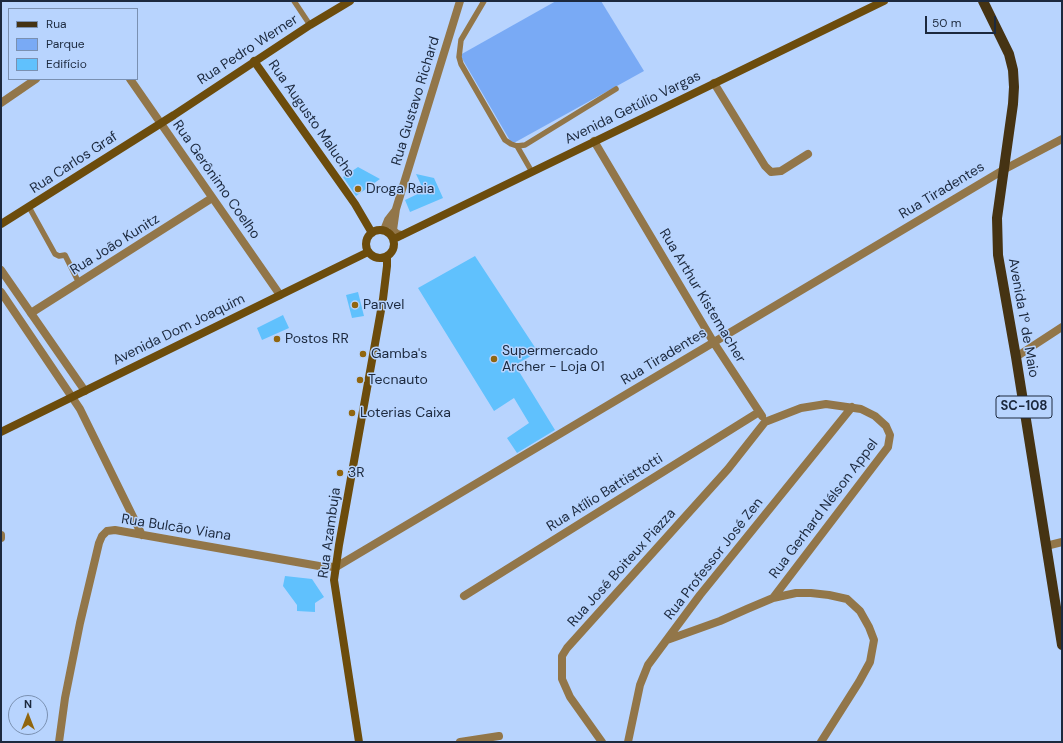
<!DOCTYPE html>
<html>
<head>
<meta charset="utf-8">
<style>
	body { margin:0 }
	#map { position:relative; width:1063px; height:743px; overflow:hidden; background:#b8d4fe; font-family:"DM Sans",sans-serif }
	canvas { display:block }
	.frame { position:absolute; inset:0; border:2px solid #1c293e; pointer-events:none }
	.legend { position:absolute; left:8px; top:8px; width:130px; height:72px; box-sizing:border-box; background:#b8d4fe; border:1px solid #7a90b1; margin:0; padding:5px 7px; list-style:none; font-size:12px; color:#1c293e }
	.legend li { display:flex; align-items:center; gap:8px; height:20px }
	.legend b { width:20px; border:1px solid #7a90b1 }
	.north { position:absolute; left:8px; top:695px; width:40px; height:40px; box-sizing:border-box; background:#b8d4fe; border:1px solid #7a90b1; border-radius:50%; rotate:0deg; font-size:11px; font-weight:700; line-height:16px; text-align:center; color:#1c293e }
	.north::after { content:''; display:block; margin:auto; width:14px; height:18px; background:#91660f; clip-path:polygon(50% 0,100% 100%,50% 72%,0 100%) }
	.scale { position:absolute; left:925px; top:16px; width:71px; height:18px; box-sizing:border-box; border:2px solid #1c293e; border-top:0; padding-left:5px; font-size:12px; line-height:14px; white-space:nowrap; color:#1c293e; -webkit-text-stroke:3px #b8d4fe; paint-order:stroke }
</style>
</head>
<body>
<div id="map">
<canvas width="1063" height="743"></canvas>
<div class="frame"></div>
<ul class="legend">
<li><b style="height:5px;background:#453313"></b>Rua</li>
<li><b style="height:11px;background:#79aaf5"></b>Parque</li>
<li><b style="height:11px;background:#60c1fd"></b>Edifício</li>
</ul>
<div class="north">N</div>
<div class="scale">50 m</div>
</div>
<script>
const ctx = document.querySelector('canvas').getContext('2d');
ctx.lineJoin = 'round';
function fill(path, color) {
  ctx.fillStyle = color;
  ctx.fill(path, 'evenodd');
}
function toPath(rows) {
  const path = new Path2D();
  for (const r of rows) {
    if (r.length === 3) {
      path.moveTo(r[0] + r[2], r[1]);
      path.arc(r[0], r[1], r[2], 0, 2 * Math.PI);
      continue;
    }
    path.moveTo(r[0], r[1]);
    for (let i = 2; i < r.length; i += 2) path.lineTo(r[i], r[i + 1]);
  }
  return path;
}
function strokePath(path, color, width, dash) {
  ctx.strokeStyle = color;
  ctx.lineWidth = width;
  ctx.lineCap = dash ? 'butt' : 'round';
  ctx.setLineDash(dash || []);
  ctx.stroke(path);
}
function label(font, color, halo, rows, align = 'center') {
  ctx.font = font + ' "DM Sans",sans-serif';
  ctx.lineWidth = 3;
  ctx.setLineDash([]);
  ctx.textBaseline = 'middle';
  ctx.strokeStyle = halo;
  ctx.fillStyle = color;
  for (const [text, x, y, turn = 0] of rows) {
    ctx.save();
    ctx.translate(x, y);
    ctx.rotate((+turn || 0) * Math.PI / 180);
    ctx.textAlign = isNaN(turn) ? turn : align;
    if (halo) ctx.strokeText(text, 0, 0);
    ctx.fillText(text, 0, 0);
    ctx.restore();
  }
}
const green = toPath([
	[556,1,601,1,644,71,512,144,460,55]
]);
const building = toPath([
	[358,167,380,179,356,196,343,177],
	[416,174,434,178,443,198,410,212,405,200,424,191],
	[475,256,538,352,515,365,555,430,517,453,507,438,529,423,514,398,494,411,418,288],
	[358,292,364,316,352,318,346,295],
	[283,315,289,328,262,340,257,328],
	[285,576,312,579,324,597,315,603,315,612,297,611,297,605,283,586]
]);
const service = toPath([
	[294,1,310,25],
	[484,1,461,40,459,57,461,64,505,140,511,144,517,146,525,145,616,89],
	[517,146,532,172],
	[29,207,55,254,59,256,65,255,79,283]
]);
const minor = toPath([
	[130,79,280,295],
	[714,83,765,166,771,172,781,171,808,154],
	[1,103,36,79],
	[594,141,714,343,762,416],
	[31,313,212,198],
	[1016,357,1062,327],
	[1,535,1,538],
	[1046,546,1062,542],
	[336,567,1005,169,1062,139],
	[464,596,759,412],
	[773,598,796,593,811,593,829,595,847,599,860,611,869,627,874,640,870,662,859,682,821,742],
	[667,640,720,621,747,609,773,598,888,447,890,435,886,426,875,416,861,409,826,404,801,408,765,422],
	[460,742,499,736],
	[602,742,570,697,562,679,562,656,567,648,728,469,765,422],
	[628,742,640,685,648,665,700,595,852,407]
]);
const tertiary = toPath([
	[384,230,388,220,395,211],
	[401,235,397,234,393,230,396,209,460,1],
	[1,270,85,391],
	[1,292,80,409,142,535],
	[59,742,65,698,80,623,99,543,102,536,107,531,115,530,319,566,336,567]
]);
const secondary = toPath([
	[254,61,355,204,372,233],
	[1,224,174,115,310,25,350,1],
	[380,244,14],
	[394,239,884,1],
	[1,432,368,252],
	[359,742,334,580,339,545,383,299,387,266,387,257]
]);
const primary = toPath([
	[983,1,1009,54,1013,70,1014,87,1013,104,997,218,998,255,1016,357,1062,645]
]);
const markers = [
	[358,189,4,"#91660f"],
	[355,305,4,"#91660f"],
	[277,339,4,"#91660f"],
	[363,354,4,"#91660f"],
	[494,359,4,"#91660f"],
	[360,380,4,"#91660f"],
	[352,413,4,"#91660f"],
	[340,473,4,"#91660f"]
];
const shields = [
	[1024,407,56]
];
const shieldNames = [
	["SC-108",1024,407]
];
const streetNames = [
	["Rua Pedro Werner",248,50,-33],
	["Rua Gustavo Richard",416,101,-73],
	["Avenida Getúlio Vargas",633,108,-26],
	["Rua Augusto Maluche",311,119,55],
	["Rua Carlos Graf",74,163,-33],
	["Rua Gerônimo Coelho",216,180,55],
	["Rua Tiradentes",942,191,-31],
	["Rua João Kunitz",115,245,-32],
	["Rua Arthur Kistemacher",702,296,59],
	["Avenida 1º de Maio",1023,318,80],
	["Avenida Dom Joaquim",179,330,-26],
	["Rua Tiradentes",664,357,-31],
	["Rua Atílio Battisttotti",605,493,-32],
	["Rua Gerhard Nélson Appel",824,509,-53],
	["Rua Bulcão Viana",176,528,9],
	["Rua Azambuja",330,533,-82],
	["Rua Professor José Zen",714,559,-52],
	["Rua José Boiteux Piazza",622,568,-48]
];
const poiNames = [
	["Droga Raia",366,189],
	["Panvel",363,305],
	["Postos RR",285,339],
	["Supermercado",502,351],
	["Archer - Loja 01",502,367],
	["Gamba's",371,354],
	["Tecnauto",368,380],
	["Loterias Caixa",360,413],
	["3R",348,473]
];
fill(green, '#79aaf5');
fill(building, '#60c1fd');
strokePath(service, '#927649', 5.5);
strokePath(minor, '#927649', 8);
strokePath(tertiary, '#927649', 8);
strokePath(secondary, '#6c4c0c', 8);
strokePath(primary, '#453313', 10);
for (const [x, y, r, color] of markers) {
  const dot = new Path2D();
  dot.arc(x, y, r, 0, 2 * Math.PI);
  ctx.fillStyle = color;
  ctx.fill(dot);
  strokePath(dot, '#b8d4fe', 1.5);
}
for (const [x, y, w] of shields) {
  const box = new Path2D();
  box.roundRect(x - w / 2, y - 11, w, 22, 3);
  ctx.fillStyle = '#b8d4fe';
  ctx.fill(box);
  strokePath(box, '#1c293e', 1);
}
label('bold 13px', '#1c293e', null, shieldNames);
label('14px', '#1c293e', '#b8d4fe', streetNames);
label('14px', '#1c293e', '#b8d4fe', poiNames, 'left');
</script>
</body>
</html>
